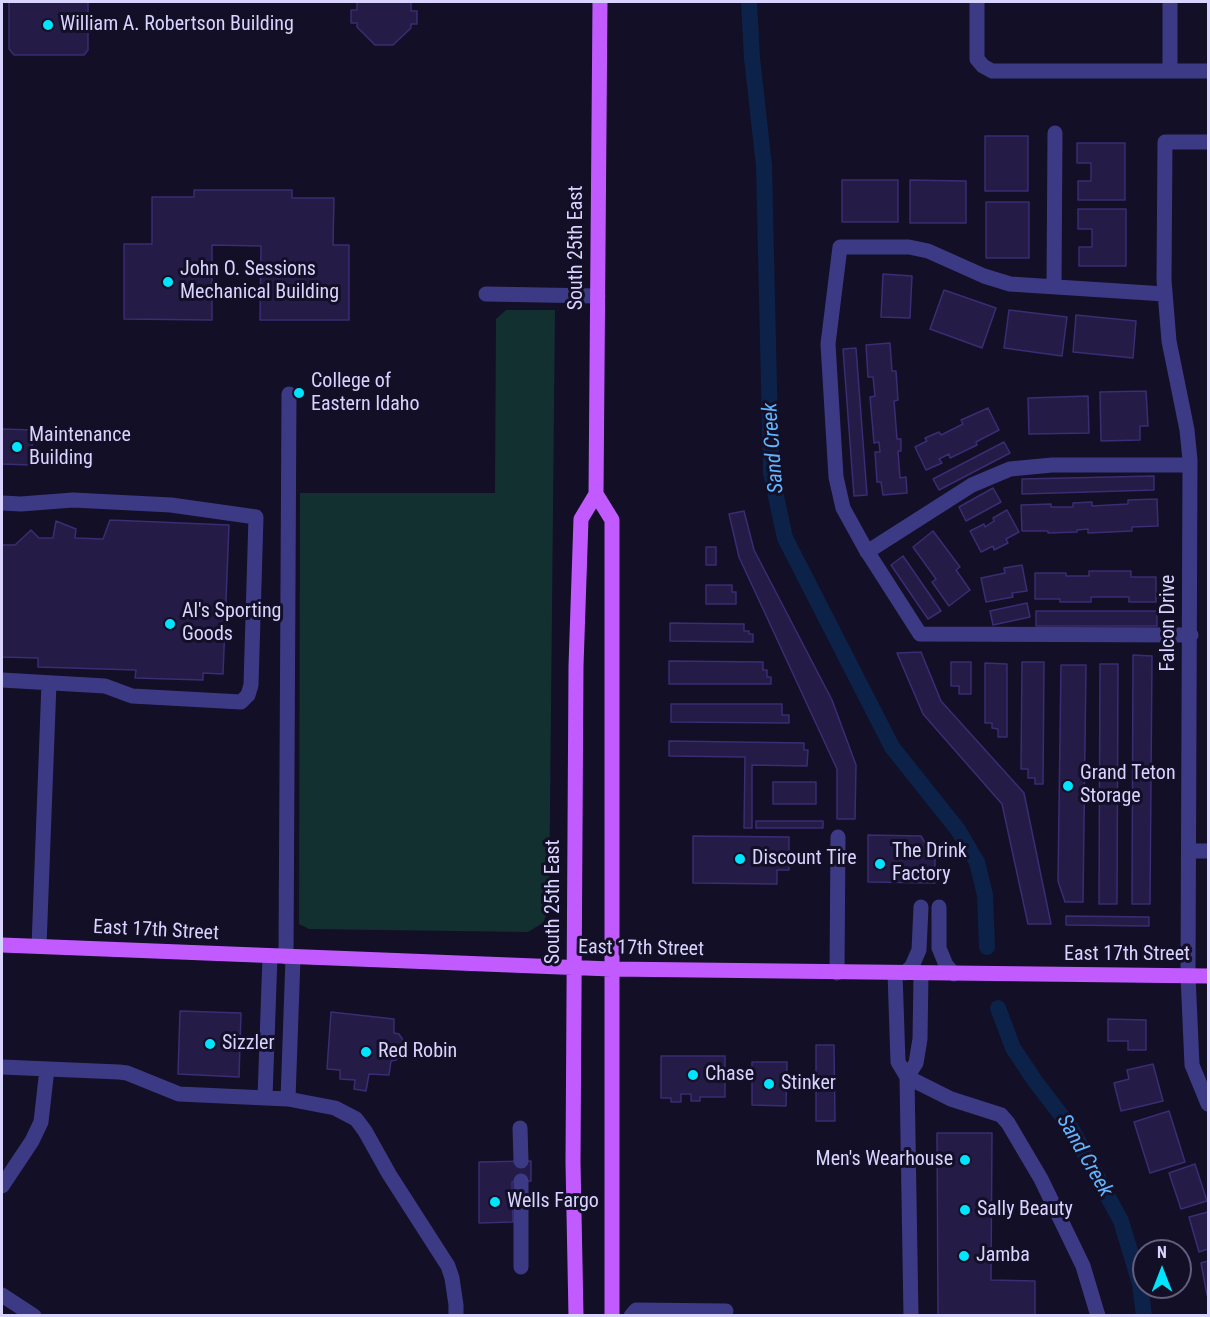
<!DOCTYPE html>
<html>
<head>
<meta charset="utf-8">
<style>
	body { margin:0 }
	#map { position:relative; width:1210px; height:1317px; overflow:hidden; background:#130f26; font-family:"Roboto Condensed",sans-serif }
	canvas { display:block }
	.frame { position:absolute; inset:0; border:3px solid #d9d4ff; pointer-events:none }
	.north { position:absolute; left:1132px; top:1239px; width:60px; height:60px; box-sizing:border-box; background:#130f26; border:2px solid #625e7d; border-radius:50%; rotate:0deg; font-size:16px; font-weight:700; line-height:24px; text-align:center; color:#d9d4ff }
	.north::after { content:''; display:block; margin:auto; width:21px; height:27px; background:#00e5ff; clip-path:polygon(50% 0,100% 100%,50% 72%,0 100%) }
</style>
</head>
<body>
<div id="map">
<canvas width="1210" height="1317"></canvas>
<div class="frame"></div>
<div class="north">N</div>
</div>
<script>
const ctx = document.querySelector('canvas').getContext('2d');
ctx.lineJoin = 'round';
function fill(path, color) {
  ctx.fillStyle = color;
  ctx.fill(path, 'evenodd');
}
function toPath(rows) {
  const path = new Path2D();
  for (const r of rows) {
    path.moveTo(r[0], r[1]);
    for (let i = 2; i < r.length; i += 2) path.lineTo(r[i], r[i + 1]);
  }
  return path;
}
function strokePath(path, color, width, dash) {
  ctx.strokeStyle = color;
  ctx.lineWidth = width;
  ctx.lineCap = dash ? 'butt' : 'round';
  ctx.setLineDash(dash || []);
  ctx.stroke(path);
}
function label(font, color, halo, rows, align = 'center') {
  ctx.font = font + ' "Roboto Condensed",sans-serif';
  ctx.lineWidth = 6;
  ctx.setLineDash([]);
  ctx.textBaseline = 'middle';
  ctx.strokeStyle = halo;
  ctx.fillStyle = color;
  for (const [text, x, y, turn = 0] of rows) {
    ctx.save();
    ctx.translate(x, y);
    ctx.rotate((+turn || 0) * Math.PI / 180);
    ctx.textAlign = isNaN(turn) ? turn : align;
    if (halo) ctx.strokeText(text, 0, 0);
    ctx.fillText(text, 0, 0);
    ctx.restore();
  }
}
const green = toPath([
	[506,310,555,310,549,909,543,923,528,932,309,929,299,924,300,493,495,493,496,319]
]);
const canal = toPath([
	[749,2,752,58,764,166,771,473,785,538,892,747,958,830,977,862,985,895,987,947],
	[998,1008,1013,1048,1035,1081,1071,1128,1121,1221,1140,1284,1144,1316]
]);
const building = toPath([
	[9,2,88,2,88,50,84,55,14,55,9,49,9,2],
	[357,2,411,2,411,11,417,11,417,24,411,24,411,28,393,45,375,45,357,27,357,23,351,23,351,10,357,10,357,2],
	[985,136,1028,136,1028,191,985,191,985,136],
	[1077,143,1125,143,1125,200,1078,200,1078,181,1091,181,1091,163,1077,163,1077,143],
	[842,180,898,180,898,222,842,222,842,180],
	[910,180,966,181,966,223,910,223,910,180],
	[194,190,292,190,292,198,334,198,333,245,349,245,349,320,260,320,261,246,212,245,212,320,124,319,124,244,152,244,152,197,194,197,194,190],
	[986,202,1029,202,1029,258,986,258,986,202],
	[1078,209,1126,209,1126,266,1079,266,1079,247,1092,247,1092,229,1078,229,1078,209],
	[883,274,912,276,910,318,881,317,883,274],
	[944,290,996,308,982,348,930,329,944,290],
	[1009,310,1067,317,1062,356,1004,348,1009,310],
	[1076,315,1136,321,1133,358,1073,352,1076,315],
	[890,343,892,371,896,371,898,400,894,401,897,439,901,439,901,451,898,451,900,478,906,477,907,493,883,495,881,482,877,482,875,452,880,452,879,442,874,443,870,397,875,396,873,377,868,377,866,345,890,343],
	[856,348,867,495,854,496,843,349,856,348],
	[1146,391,1148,426,1140,426,1140,440,1101,441,1100,392,1146,391],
	[1088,396,1089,433,1029,434,1028,398,1088,396],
	[988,408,999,430,976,442,977,445,950,458,949,454,939,459,942,463,926,470,915,447,927,441,925,438,939,432,941,435,963,424,961,420,988,408],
	[2,429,33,430,31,465,2,464,2,429],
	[1004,442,1010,453,939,490,933,479,1004,442],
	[1154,476,1154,490,1022,494,1022,479,1154,476],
	[993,488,1001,502,966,521,959,507,993,488],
	[1157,499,1158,526,1132,527,1132,531,1088,533,1088,529,1077,530,1077,532,1048,533,1048,531,1022,531,1021,505,1051,504,1051,507,1073,507,1073,503,1092,502,1092,506,1128,504,1128,500,1157,499],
	[1007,510,1019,532,1006,539,1008,543,994,550,993,546,981,552,970,531,984,524,985,527,994,521,993,518,1007,510],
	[744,511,754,550,832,700,856,765,855,819,837,819,837,769,739,557,729,514,744,511],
	[110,520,229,525,223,674,203,673,203,680,135,678,136,670,38,667,38,658,2,657,2,545,15,545,31,530,39,538,53,538,56,521,76,529,75,538,103,539,110,520],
	[933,531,960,567,956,570,970,590,949,606,932,582,936,579,913,547,933,531],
	[706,547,716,547,716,565,706,565,706,547],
	[903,556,941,611,928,619,891,565,903,556],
	[1022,565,1027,591,1012,593,1013,597,986,602,981,578,1005,573,1004,568,1022,565],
	[1089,571,1131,571,1131,577,1156,577,1156,602,1129,602,1129,597,1091,597,1091,602,1060,602,1060,599,1035,599,1035,573,1066,573,1066,576,1089,576,1089,571],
	[706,585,732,585,732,592,736,592,736,604,706,604,706,585],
	[1027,603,1030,617,993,625,990,611,1027,603],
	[1036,611,1157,611,1157,626,1036,626,1036,611],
	[670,623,744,624,744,631,749,631,749,634,753,634,753,642,670,641,670,623],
	[921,652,941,701,1024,793,1051,924,1028,924,1002,804,923,714,897,653,921,652],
	[1133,655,1152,656,1150,904,1132,904,1133,655],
	[669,661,763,662,763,670,767,670,767,677,771,677,771,684,669,684,669,661],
	[951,662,971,662,971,694,959,694,959,686,951,686,951,662],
	[1022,662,1044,662,1043,784,1035,784,1035,778,1028,778,1028,769,1021,769,1022,662],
	[985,663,1007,664,1007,737,998,737,998,729,992,728,992,723,985,723,985,663],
	[1100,664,1118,664,1117,904,1099,904,1100,664],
	[1061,665,1086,665,1083,902,1065,902,1058,881,1061,665],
	[671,704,782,704,782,715,789,715,789,723,671,722,671,704],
	[669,741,804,743,804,750,808,750,807,766,752,765,752,828,744,828,745,757,669,756,669,741],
	[773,782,816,782,816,804,773,804,773,782],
	[756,821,823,821,823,828,756,828,756,821],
	[868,835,921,836,935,860,935,883,868,882,868,835],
	[693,836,789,837,789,870,777,870,777,884,693,883,693,836],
	[1066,916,1149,917,1149,926,1066,925,1066,916],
	[180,1011,241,1013,239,1077,178,1074,180,1011],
	[331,1012,394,1019,394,1033,399,1034,403,1040,404,1048,402,1055,396,1060,391,1061,389,1075,369,1074,366,1091,354,1089,355,1080,340,1079,340,1070,327,1069,331,1012],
	[1108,1019,1146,1020,1146,1050,1128,1050,1128,1041,1108,1041,1108,1019],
	[816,1045,834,1045,835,1121,816,1121,816,1045],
	[661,1056,725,1056,725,1097,700,1097,700,1101,691,1101,691,1094,681,1094,681,1102,671,1102,671,1098,661,1098,661,1056],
	[752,1062,787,1062,786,1106,752,1105,752,1062],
	[1153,1064,1163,1101,1121,1111,1114,1083,1129,1079,1127,1070,1153,1064],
	[1169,1111,1185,1162,1150,1173,1134,1122,1169,1111],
	[937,1133,992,1133,991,1280,1035,1281,1035,1316,938,1316,937,1133],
	[531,1161,531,1181,512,1182,513,1222,479,1223,479,1162,531,1161],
	[1195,1164,1207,1201,1181,1209,1169,1173,1195,1164],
	[1208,1212,1208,1249,1199,1252,1189,1217,1208,1212],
	[1208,1261,1208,1294,1207,1295,1201,1263,1208,1261]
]);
const minor = toPath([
	[977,2,977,59,983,66,992,71,1208,71],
	[1170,71,1170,2],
	[1208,142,1165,142,1164,280,1169,341,1187,430,1190,460,1188,976,1192,1065,1208,1104],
	[1054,287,1055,133],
	[486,294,598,296],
	[1165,294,1010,284,984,276,928,251,909,247,840,247,828,344,836,477,843,508,865,548,920,634,1191,635],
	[2,503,21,504,73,500,171,505,256,517,251,685,248,695,241,702,132,696,105,686,2,680],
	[867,552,972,485,1010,469,1052,465,1190,465],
	[1189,851,1208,851],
	[939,907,939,948,946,965,954,974],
	[39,946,49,683],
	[286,957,289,394],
	[837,973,838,837],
	[895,973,898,1062,907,1077,951,1099,1001,1115,1008,1123,1041,1179,1083,1266,1098,1316],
	[905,973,912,966,919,950,921,907],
	[2,1067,119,1072,127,1073,179,1094,288,1099,335,1108,356,1119,365,1131,389,1174,448,1266,452,1278,456,1305,456,1316],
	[265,1097,270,956],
	[288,1099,293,958],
	[520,1128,521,1161],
	[521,1181,521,1267],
	[2,1186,32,1141,41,1122,47,1069],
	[2,1295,34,1316],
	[631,1316,636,1310,726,1311],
	[911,1316,907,1077,916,1063,920,1039,921,974]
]);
const major = toPath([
	[596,494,612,520,612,1316],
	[2,945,611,969,1208,976],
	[576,1316,573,1162,576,666,581,519,596,494,600,2]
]);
const markers = [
	[48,25,6,"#00e5ff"],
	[168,282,6,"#00e5ff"],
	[299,393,6,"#00e5ff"],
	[17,447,6,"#00e5ff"],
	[170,624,6,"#00e5ff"],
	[1068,786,6,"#00e5ff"],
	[740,859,6,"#00e5ff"],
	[880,864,6,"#00e5ff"],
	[210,1044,6,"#00e5ff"],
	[366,1052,6,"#00e5ff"],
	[693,1075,6,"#00e5ff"],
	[769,1084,6,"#00e5ff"],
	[965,1160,6,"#00e5ff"],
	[495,1202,6,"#00e5ff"],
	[965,1210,6,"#00e5ff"],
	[964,1256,6,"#00e5ff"]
];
const poiNames = [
	["William A. Robertson Building",60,25],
	["John O. Sessions",180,270],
	["Mechanical Building",180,293],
	["College of",311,382],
	["Eastern Idaho",311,405],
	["Maintenance",29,436],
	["Building",29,459],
	["Al's Sporting",182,612],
	["Goods",182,635],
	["Grand Teton",1080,774],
	["Storage",1080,797],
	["The Drink",892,852],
	["Factory",892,875],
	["Discount Tire",752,859],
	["Sizzler",222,1044],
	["Red Robin",378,1052],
	["Chase",705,1075],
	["Stinker",781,1084],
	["Men's Wearhouse",953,1160,"right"],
	["Wells Fargo",507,1202],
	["Sally Beauty",977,1210],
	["Jamba",976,1256]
];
const streetNames = [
	["South 25th East",577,248,-90],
	["Falcon Drive",1169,623,-90],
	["South 25th East",554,902,-90],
	["East 17th Street",156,931,3],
	["East 17th Street",641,949,1],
	["East 17th Street",1127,955]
];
const waterNames = [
	["Sand Creek",774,448,-94],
	["Sand Creek",1084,1156,60]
];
fill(green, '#12302f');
strokePath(canal, '#0c2248', 16);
fill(building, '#241b47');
strokePath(building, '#3b2d73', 1.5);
strokePath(minor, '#3d3a85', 15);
strokePath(major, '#c25bff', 15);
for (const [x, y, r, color] of markers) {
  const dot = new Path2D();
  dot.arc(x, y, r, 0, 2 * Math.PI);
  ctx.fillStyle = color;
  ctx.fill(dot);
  strokePath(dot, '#130f26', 2);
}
label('20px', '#d9d4ff', '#130f26', poiNames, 'left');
label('20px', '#d9d4ff', '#130f26', streetNames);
label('italic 21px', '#62b6ff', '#130f26', waterNames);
</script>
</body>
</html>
